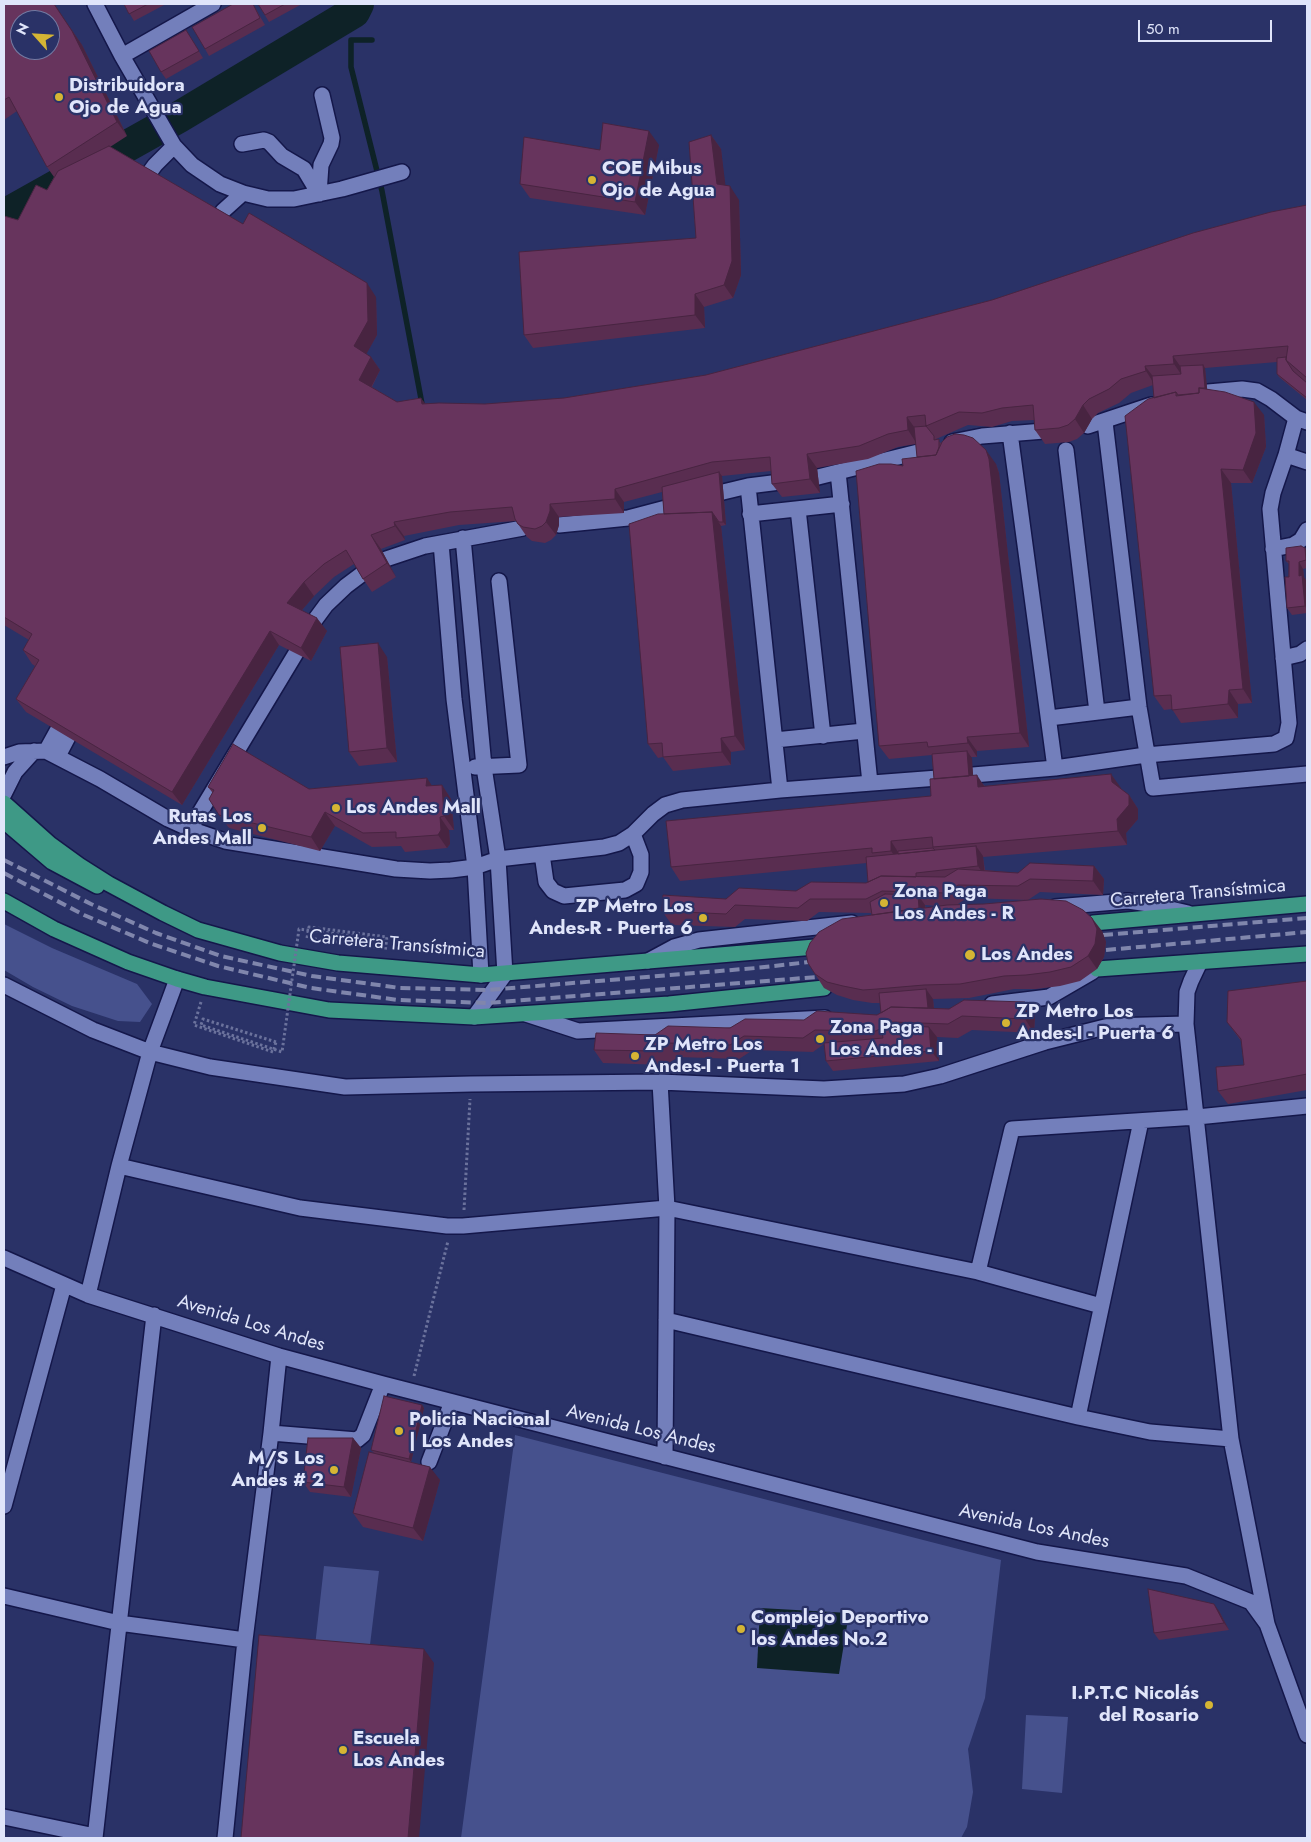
<!DOCTYPE html>
<html>
<head>
<meta charset="utf-8">
<style>
	body { margin:0 }
	#map { position:relative; width:1311px; height:1842px; overflow:hidden; background:#2a3267; font-family:Jost,sans-serif }
	canvas { display:block }
	.frame { position:absolute; inset:0; border:5px solid #e0e5fa; pointer-events:none }
	.north { position:absolute; left:10px; top:10px; width:50px; height:50px; box-sizing:border-box; background:#2a3267; border:1px solid #737aa2; border-radius:50%; rotate:296deg; font-size:14px; font-weight:700; line-height:20px; text-align:center; color:#e0e5fa }
	.north::after { content:''; display:block; margin:auto; width:18px; height:22px; background:#d5b534; clip-path:polygon(50% 0,100% 100%,50% 72%,0 100%) }
	.scale { position:absolute; left:1138px; top:20px; width:134px; height:22px; box-sizing:border-box; border:2px solid #e0e5fa; border-top:0; padding-left:6px; font-size:15px; line-height:18px; white-space:nowrap; color:#e0e5fa; -webkit-text-stroke:4px #2a3267; paint-order:stroke }
</style>
</head>
<body>
<div id="map">
<canvas width="1311" height="1842"></canvas>
<div class="frame"></div>
<div class="north">N</div>
<div class="scale">50 m</div>
</div>
<script>
const ctx = document.querySelector('canvas').getContext('2d');
ctx.lineJoin = 'round';
function fill(path, color) {
  ctx.fillStyle = color;
  ctx.fill(path, 'evenodd');
}
function toPath(rows) {
  const path = new Path2D();
  for (const r of rows) {
    path.moveTo(r[0], r[1]);
    for (let i = 2; i < r.length; i += 2) path.lineTo(r[i], r[i + 1]);
  }
  return path;
}
function strokePath(path, color, width, dash) {
  ctx.strokeStyle = color;
  ctx.lineWidth = width;
  ctx.lineCap = dash ? 'butt' : 'round';
  ctx.setLineDash(dash || []);
  ctx.stroke(path);
}
function label(font, color, halo, rows, align = 'center') {
  ctx.font = font + ' Jost,sans-serif';
  ctx.lineWidth = 4.5;
  ctx.setLineDash([]);
  ctx.textBaseline = 'middle';
  ctx.strokeStyle = halo;
  ctx.fillStyle = color;
  for (const [text, x, y, turn = 0] of rows) {
    ctx.save();
    ctx.translate(x, y);
    ctx.rotate((+turn || 0) * Math.PI / 180);
    ctx.textAlign = isNaN(turn) ? turn : align;
    if (halo) ctx.strokeText(text, 0, 0);
    ctx.fillText(text, 0, 0);
    ctx.restore();
  }
}
const green = toPath([
	[4,924,52,948,137,984,152,1004,140,1022,118,1021,72,1006,33,987,4,970],
	[515,1435,1001,1560,985,1698,968,1749,973,1792,967,1827,961,1838,461,1838],
	[324,1566,379,1571,369,1653,315,1646],
	[1026,1715,1068,1717,1062,1793,1022,1789]
]);
const water = toPath([
	[760,1608,849,1613,839,1674,757,1668]
]);
const stream = toPath([
	[372,40,351,40,351,67,382,191,422,404]
]);
const river = toPath([
	[4,215,179,117,354,12,358,4]
]);
const path = toPath([
	[307,938,309,927,387,937,385,952],
	[201,1002,194,1025,273,1052,276,1042],
	[464,1210,470,1099],
	[414,1376,448,1241]
]);
const minor = toPath([
	[95,4,122,56,174,146,192,165,220,184,243,193,268,199,294,199,342,189,402,172],
	[122,56,213,4],
	[242,144,264,140,269,142,282,156,304,169,319,194],
	[147,176,155,165,174,146],
	[319,194,321,165,331,144,332,138,322,95],
	[220,218,223,211,243,193],
	[1208,392,1242,389,1257,391,1271,399,1296,418,1307,422],
	[1105,422,1139,707,1153,788,1307,774],
	[1088,426,1151,405],
	[1010,433,1055,768],
	[952,442,982,436,1044,431],
	[1066,450,1097,712],
	[1286,455,1307,462],
	[838,472,870,783],
	[818,477,918,452],
	[748,486,780,790],
	[723,492,748,486,780,482],
	[798,509,823,736],
	[750,514,842,504],
	[559,525,628,518,666,508],
	[463,538,484,767,498,859,505,974,474,1017],
	[441,543,454,699,475,867,481,975],
	[1273,549,1293,545,1301,540,1307,530],
	[386,559,425,546,523,528],
	[312,624,326,605,346,586,362,574],
	[1283,658,1300,654,1307,649],
	[1049,718,1139,707],
	[775,740,864,731],
	[46,751,57,731],
	[58,756,68,737],
	[4,757,19,752,46,751,100,779,168,819,190,829,225,841,396,869,430,871,451,870,475,867,498,859,604,847,619,843,633,834,653,814,665,805,682,800,780,790,938,778],
	[475,767,519,765,499,581],
	[973,775,1055,768,1146,755,1274,744,1286,738,1289,723,1270,509,1273,493,1286,455,1296,418],
	[4,794,15,772,34,751],
	[190,829,296,653],
	[542,854,546,882,553,891,564,896,625,890,636,884,641,872,641,855,633,834],
	[1055,907,1128,901,1149,904,1188,913],
	[648,961,674,947,699,940,852,923],
	[1200,962,1191,981,1187,992,1186,1024,1231,1439,1267,1624,1307,1735],
	[4,985,93,1030,150,1052,210,1067,345,1087,471,1084,660,1082,824,1089,904,1084,940,1076,1045,1042,1109,1026,1186,1024],
	[992,1004,1049,997,1092,972],
	[526,1014,578,1031,825,1018],
	[660,1082,667,1208,665,1457],
	[119,1166,300,1208,447,1226,463,1226,667,1208,978,1272,1101,1306],
	[4,1258,88,1295,279,1356,383,1384,1037,1552,1186,1576,1251,1602,1267,1624],
	[978,1272,1012,1129,1197,1117,1307,1106],
	[88,1295,119,1166,150,1052,177,979],
	[666,1320,1078,1417,1150,1432,1231,1439],
	[1078,1417,1141,1121],
	[271,1433,357,1440,363,1435,383,1384],
	[429,1462,452,1402],
	[4,1506,64,1285],
	[4,1596,119,1623,245,1640],
	[4,1817,95,1836],
	[95,1838,154,1315],
	[225,1838,245,1640,271,1433,279,1356]
]);
const major = toPath([
	[4,803,50,844,79,865,109,884,163,913,198,930,280,953,338,963,481,975,827,946],
	[4,821,52,862,97,886],
	[4,901,54,929,128,962,177,979,205,987,329,1010,474,1017,669,1004,824,988],
	[1093,923,1307,904],
	[1097,969,1307,954]
]);
const rail = toPath([
	[4,860,91,904,156,933,221,956,312,976,400,988,488,990,756,968,818,961],
	[4,873,84,915,152,944,218,966,311,988,398,1000,487,1003,817,977],
	[1103,935,1307,918],
	[1106,950,1307,932]
]);
const pathBridge = toPath([
	[276,1042,203,1019,201,1025,282,1052,299,929,383,940,381,948,307,938]
]);
const wall = toPath([
	[4,4,54,4,82,45,127,136,110,147,243,224,376,297,377,335,366,354,371,357,380,370,372,387,397,402,426,404,485,404,564,398,706,375,992,300,1307,205,1307,400,1279,377,1277,374,1277,362,1205,368,1207,389,1264,415,1266,447,1252,483,1231,483,1252,703,1238,704,1238,718,1181,723,1172,709,1164,710,1154,696,1154,398,1153,385,1131,393,1119,403,1098,413,1092,419,1084,433,1077,439,1069,442,1045,444,1035,430,1034,420,1012,421,992,427,968,425,936,439,941,443,996,464,999,473,1029,747,977,751,977,757,971,757,973,775,985,786,1111,774,1121,789,1129,795,1138,809,1138,819,1126,833,1127,845,983,857,985,870,1018,873,1094,866,1104,879,1103,895,1040,892,1028,900,967,898,958,904,1102,931,1106,942,1104,957,1097,969,1080,981,1060,986,1036,989,1014,989,969,998,933,999,934,1008,949,1009,1025,1002,1035,1015,1034,1033,972,1030,958,1038,937,1037,939,1061,833,1071,826,1061,824,1044,813,1052,753,1050,739,1059,678,1057,666,1065,603,1063,594,1050,655,1035,804,1020,877,1015,881,1013,880,1003,872,1003,853,1000,837,995,824,988,815,974,872,915,871,913,819,912,807,921,745,919,735,927,672,925,662,911,726,899,866,883,868,882,867,863,680,881,671,867,931,796,934,779,932,755,889,759,879,746,903,466,917,457,916,444,898,447,868,459,817,468,820,493,782,497,772,484,771,471,722,476,726,525,721,526,745,750,731,752,731,765,673,771,663,757,658,758,648,744,664,514,662,492,624,502,624,513,559,517,559,525,556,535,551,540,545,543,532,541,527,537,516,521,459,525,404,536,405,540,381,549,396,577,372,592,363,579,354,564,334,577,314,596,302,610,327,631,311,661,279,645,182,805,26,712,16,699,35,666,32,664,23,650,29,640,4,625,4,216,18,220,47,190,54,177,47,167,17,111,4,120],
	[925,905,938,906,926,908],
	[124,4,166,4,134,21],
	[233,4,253,4,265,25,209,56,205,49],
	[258,4,302,4,269,22],
	[186,30,203,58,166,79,161,72],
	[711,135,721,149,725,186,739,200,741,275,733,298,704,307,705,328,533,348,524,335,696,238],
	[659,145,645,215,530,198,520,184,600,150],
	[1307,551,1307,568,1303,569,1304,577,1307,582,1307,613,1292,615,1287,608,1289,564,1286,561],
	[387,657,397,762,359,766,349,752],
	[442,785,451,799,454,830,449,830,450,844,447,848,405,852,401,846,372,847,335,826,320,851,229,828,219,815,212,792,208,787,309,789],
	[1307,981,1307,1090,1228,1104,1218,1091,1244,1065,1241,1041,1227,1022],
	[422,1405,424,1408,411,1462,440,1480,423,1541,363,1527,353,1513,374,1453,371,1450],
	[353,1438,361,1448,351,1497,310,1492,303,1482],
	[1219,1611,1229,1630,1159,1640,1154,1633]
]);
const shadedWall = toPath([
	[54,4,82,45,127,136,117,122],
	[649,131,659,145,645,215,635,202],
	[711,135,721,149,727,198,717,184],
	[730,186,739,200,741,275,733,298,724,285],
	[367,283,376,297,377,335,363,360,354,346],
	[695,294,704,307,705,328,695,315],
	[1173,356,1183,370,1183,377,1174,364],
	[371,357,380,370,368,393,359,380],
	[1203,365,1205,368,1209,407,1206,404],
	[1145,366,1155,379,1155,385,1146,371],
	[421,398,431,411,422,404],
	[1254,402,1264,415,1266,447,1252,483,1243,470],
	[1083,405,1092,419,1084,433,1075,419],
	[907,417,917,431,917,444,908,430],
	[986,450,996,464,999,473,1029,747,1020,733],
	[807,454,817,468,820,493,810,479],
	[1221,469,1231,483,1252,703,1243,689],
	[719,472,722,476,726,525,723,522],
	[615,489,624,502,624,513,615,499],
	[550,504,559,517,559,525,556,535,546,522],
	[712,512,721,526,745,750,735,736],
	[394,522,404,536,405,540,395,526],
	[371,535,381,549,396,577,387,563],
	[1305,548,1307,551,1307,561,1306,560],
	[1299,562,1303,569,1304,577,1307,582,1307,610,1305,606,1299,576],
	[304,582,314,596,297,616,287,603],
	[317,618,327,631,311,661,301,648],
	[270,631,279,645,182,805,172,792],
	[378,643,387,657,397,762,387,748],
	[1229,690,1238,704,1238,718,1228,704],
	[967,737,977,751,977,757,968,743],
	[721,738,731,752,731,765,722,752],
	[967,751,972,758,974,789,969,782],
	[1111,774,1121,788,1121,796,1112,782],
	[977,775,986,789,978,787],
	[427,778,436,792,426,786],
	[442,785,451,799,454,830,444,816],
	[1129,795,1138,809,1138,819,1126,833,1127,845,1118,831,1117,819],
	[325,812,335,826,320,851,311,837],
	[440,817,449,830,450,844,447,848,438,835],
	[891,841,900,855,901,865,891,851],
	[976,846,983,856,985,877,978,866],
	[1094,866,1104,879,1103,895,1093,881],
	[918,895,925,905,927,923,920,913],
	[1092,918,1102,931,1106,942,1104,957,1097,969,1088,956],
	[926,989,933,999,935,1022,928,1011],
	[1025,1002,1035,1015,1034,1033,1025,1019],
	[929,1027,937,1037,939,1061,931,1051],
	[422,1405,424,1408,411,1462,409,1459],
	[353,1438,361,1448,351,1497,344,1487],
	[430,1467,440,1480,423,1541,413,1528],
	[1214,1604,1219,1611,1229,1630,1224,1623],
	[424,1649,434,1663,419,1838,408,1838]
]);
const building = toPath([
	[4,4,54,4,72,31,117,122,47,167,9,97,4,100,4,4],
	[20,20,50,20,50,50,20,50,20,20],
	[124,4,148,4,129,14,124,4],
	[233,4,253,4,260,18,205,49,192,27,233,4],
	[258,4,285,4,265,15,258,4],
	[186,30,199,51,161,72,149,51,186,30],
	[603,123,649,131,635,202,520,184,524,137,600,150,603,123],
	[711,135,717,184,730,186,732,261,724,285,695,294,695,315,524,335,519,252,696,238,689,142,711,135],
	[109,146,243,224,249,213,367,283,368,321,354,346,371,357,359,380,397,402,421,398,422,404,439,403,485,404,564,398,706,375,992,300,1193,233,1271,212,1307,205,1307,378,1286,360,1288,346,1173,356,1174,364,1145,366,1146,371,1121,379,1109,389,1089,399,1083,405,1075,419,1068,425,1059,428,1035,430,1033,405,1002,408,982,413,959,412,926,426,925,415,907,417,908,430,888,434,859,446,807,454,810,479,772,484,770,457,712,462,615,489,615,499,550,504,550,511,546,522,542,526,535,529,523,527,518,524,515,519,512,507,450,512,394,522,395,526,371,535,387,563,363,579,346,550,324,564,304,582,287,603,317,618,301,648,270,631,172,792,16,699,39,660,23,650,32,634,4,617,4,216,18,220,36,185,47,190,58,171,109,146],
	[1286,357,1286,360,1293,371,1307,383,1307,398,1277,374,1277,358,1286,357],
	[1203,365,1205,388,1199,388,1199,393,1178,395,1176,392,1154,398,1152,376,1181,374,1180,366,1203,365],
	[1199,388,1225,392,1254,402,1256,433,1243,470,1221,469,1243,689,1229,690,1228,704,1172,710,1171,695,1154,696,1125,416,1148,399,1176,392,1176,396,1199,393,1199,388],
	[926,426,934,436,934,440,939,439,939,447,936,455,917,457,914,427,927,426,926,426],
	[955,434,964,435,973,438,986,450,989,459,1020,733,967,737,968,743,928,747,927,742,879,746,856,471,879,464,891,464,903,466,902,459,936,455,942,442,947,437,955,434],
	[719,472,723,522,719,522,712,512,664,514,662,487,719,472],
	[712,512,735,736,721,738,722,752,663,757,662,743,648,744,629,524,658,514,712,512],
	[1301,546,1305,548,1306,560,1299,562,1299,576,1302,575,1305,606,1287,608,1285,577,1289,577,1289,561,1286,561,1286,548,1301,546],
	[378,643,387,748,349,752,340,647,378,643],
	[233,744,309,789,427,778,426,786,442,785,444,816,440,817,441,830,438,835,396,838,396,832,363,833,325,812,311,837,219,815,209,799,214,790,208,787,233,744],
	[967,751,969,776,934,779,932,754,967,751],
	[1111,774,1112,782,1129,795,1129,805,1117,819,1118,831,933,847,932,837,891,841,891,851,872,853,872,848,671,867,666,821,931,796,930,779,977,775,978,787,1111,774],
	[976,846,978,866,916,873,916,877,881,876,868,882,866,857,976,846],
	[933,848,935,850,898,854,898,851,933,848],
	[1030,863,1094,866,1093,881,1030,879,1018,886,958,885,946,893,882,891,866,899,810,899,798,908,735,905,726,914,662,911,663,895,726,899,739,888,796,891,811,882,866,883,881,876,945,877,958,869,1018,873,1030,863],
	[885,894,918,895,919,908,872,915,870,902,885,894],
	[1041,899,1066,901,1083,910,1092,918,1097,929,1095,944,1088,956,1071,967,1050,972,1026,975,1004,976,960,984,924,985,877,989,863,990,843,986,827,982,815,974,808,963,806,953,810,943,819,932,842,919,947,905,984,904,1041,899],
	[1307,981,1307,1074,1218,1091,1216,1067,1244,1065,1241,1039,1227,1022,1228,991,1307,981],
	[926,989,928,1008,891,1007,881,1013,879,993,926,989],
	[964,1000,1025,1002,1025,1019,962,1016,948,1024,892,1022,876,1031,815,1030,803,1038,744,1036,730,1045,669,1043,657,1051,594,1050,596,1033,655,1035,668,1026,730,1028,745,1019,804,1020,817,1011,877,1015,891,1007,949,1009,964,1000],
	[894,1025,929,1027,931,1051,826,1061,824,1043,883,1038,882,1032,894,1025],
	[384,1396,422,1405,409,1459,371,1450,384,1396],
	[308,1438,353,1438,344,1487,303,1482,308,1438],
	[369,1452,430,1467,413,1528,353,1513,369,1452],
	[1148,1589,1214,1604,1224,1623,1154,1633,1148,1589],
	[259,1635,424,1649,408,1838,241,1838,259,1635]
]);
const markers = [
	[59,97,5,"#d5b534"],
	[592,180,5,"#d5b534"],
	[336,808,5,"#d5b534"],
	[262,828,5,"#d5b534"],
	[884,903,5,"#d5b534"],
	[703,918,5,"#d5b534"],
	[970,955,6,"#d5b534"],
	[1006,1023,5,"#d5b534"],
	[820,1039,5,"#d5b534"],
	[635,1056,5,"#d5b534"],
	[399,1431,5,"#d5b534"],
	[334,1470,5,"#d5b534"],
	[741,1629,5,"#d5b534"],
	[1209,1705,5,"#d5b534"],
	[343,1750,5,"#d5b534"]
];
const poiNames = [
	["Distribuidora",69,86],
	["Ojo de Agua",69,108],
	["COE Mibus",602,169],
	["Ojo de Agua",602,191],
	["Los Andes Mall",346,808],
	["Rutas Los",252,817,"right"],
	["Andes Mall",252,839,"right"],
	["Zona Paga",894,892],
	["Los Andes - R",894,914],
	["ZP Metro Los",693,907,"right"],
	["Andes-R - Puerta 6",693,929,"right"],
	["Los Andes",981,955],
	["ZP Metro Los",1016,1012],
	["Andes-I - Puerta 6",1016,1034],
	["Zona Paga",830,1028],
	["Los Andes - I",830,1050],
	["ZP Metro Los",645,1045],
	["Andes-I - Puerta 1",645,1067],
	["Policia Nacional",409,1420],
	["| Los Andes",409,1442],
	["M/S Los",324,1459,"right"],
	["Andes # 2",324,1481,"right"],
	["Complejo Deportivo",751,1618],
	["los Andes No.2",751,1640],
	["I.P.T.C Nicolás",1199,1694,"right"],
	["del Rosario",1199,1716,"right"],
	["Escuela",353,1739],
	["Los Andes",353,1761]
];
const streetNames = [
	["Carretera Transístmica",1198,894,-5],
	["Carretera Transístmica",397,945,5],
	["Avenida Los Andes",251,1324,17],
	["Avenida Los Andes",641,1430,14],
	["Avenida Los Andes",1034,1527,12]
];
fill(green, '#46518d');
fill(water, '#0e2227');
strokePath(stream, '#0e2227', 5.5);
strokePath(river, '#0e2227', 32);
strokePath(minor, '#14174a', 18);
strokePath(major, '#14174a', 18);
strokePath(path, '#6b729c', 3, [2.5, 2.5]);
strokePath(minor, '#737fbb', 15);
strokePath(major, '#3e9986', 15);
strokePath(rail, '#8086ac', 4, [10, 5]);
strokePath(pathBridge, '#6b729c', 3, [2.5, 2.5]);
fill(wall, '#592d50');
fill(shadedWall, '#482441');
fill(building, '#67345d');
strokePath(building, '#482441', 1);
for (const [x, y, r, color] of markers) {
  const dot = new Path2D();
  dot.arc(x, y, r, 0, 2 * Math.PI);
  ctx.fillStyle = color;
  ctx.fill(dot);
  strokePath(dot, '#2a3267', 2);
}
label('bold 19px', '#e0e5fa', '#2a3267', poiNames, 'left');
label('19px', '#e0e5fa', '#2a3267', streetNames);
</script>
</body>
</html>
